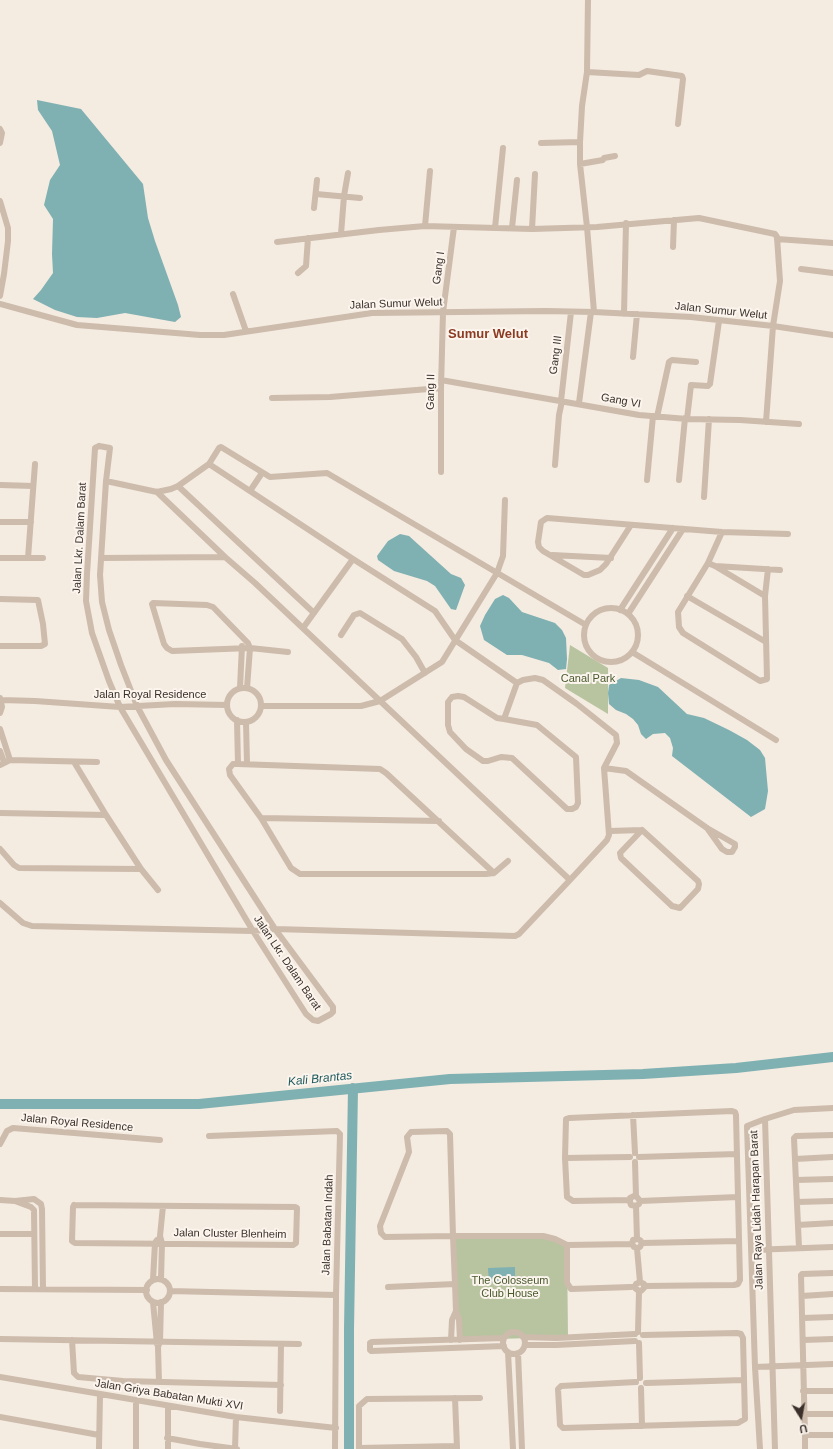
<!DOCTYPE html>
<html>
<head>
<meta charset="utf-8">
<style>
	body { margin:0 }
	#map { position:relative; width:833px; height:1449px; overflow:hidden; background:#f4ebe1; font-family:Arial,sans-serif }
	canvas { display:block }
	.north { position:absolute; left:781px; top:1397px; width:40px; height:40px; -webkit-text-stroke:3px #fbf5ee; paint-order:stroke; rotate:169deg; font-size:11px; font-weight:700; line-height:16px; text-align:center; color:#3b302b }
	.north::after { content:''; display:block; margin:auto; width:14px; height:18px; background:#3b302b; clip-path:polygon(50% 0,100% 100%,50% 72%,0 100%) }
</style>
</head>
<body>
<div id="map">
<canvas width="833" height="1449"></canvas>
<div class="north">U</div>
</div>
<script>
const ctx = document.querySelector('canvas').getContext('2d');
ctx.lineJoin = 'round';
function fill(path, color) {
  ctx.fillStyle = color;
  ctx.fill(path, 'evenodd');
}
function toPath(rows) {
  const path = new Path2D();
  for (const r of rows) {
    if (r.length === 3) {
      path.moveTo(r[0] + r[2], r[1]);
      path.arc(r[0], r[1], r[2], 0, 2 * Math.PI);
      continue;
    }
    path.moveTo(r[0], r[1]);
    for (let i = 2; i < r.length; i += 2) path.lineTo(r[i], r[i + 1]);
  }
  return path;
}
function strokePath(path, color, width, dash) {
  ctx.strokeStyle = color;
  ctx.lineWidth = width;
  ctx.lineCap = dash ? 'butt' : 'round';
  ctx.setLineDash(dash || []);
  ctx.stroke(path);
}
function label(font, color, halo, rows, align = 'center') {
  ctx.font = font + ' Arial,sans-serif';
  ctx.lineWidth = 4;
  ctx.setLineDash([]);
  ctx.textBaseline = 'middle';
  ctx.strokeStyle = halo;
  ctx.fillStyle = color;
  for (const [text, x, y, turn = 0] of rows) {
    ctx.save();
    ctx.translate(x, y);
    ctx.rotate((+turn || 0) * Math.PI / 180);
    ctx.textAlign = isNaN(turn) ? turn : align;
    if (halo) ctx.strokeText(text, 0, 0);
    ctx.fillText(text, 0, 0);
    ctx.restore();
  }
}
const green = toPath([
	[570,645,608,668,608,714,565,688],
	[453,1236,543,1236,567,1245,568,1337,460,1340]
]);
const water = toPath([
	[37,100,81,109,143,184,148,218,155,241,178,305,181,317,175,322,125,313,97,318,77,317,55,310,33,299,41,290,53,273,52,254,53,219,44,205,50,180,60,165,52,131,38,110],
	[400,534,409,536,451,574,461,578,465,585,456,610,451,609,435,586,427,581,394,571,378,560,377,556,388,541],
	[503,595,509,598,522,612,555,623,562,630,566,638,567,659,566,669,558,670,549,663,522,655,507,655,484,640,480,626,485,615,495,599],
	[621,678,639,680,658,687,687,714,704,718,729,730,747,740,760,750,765,758,768,791,765,809,751,817,672,756,673,748,670,738,665,733,653,734,646,739,641,734,638,725,633,719,626,714,616,710,609,704,608,693,609,685],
	[515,1267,515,1282,489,1283,488,1268]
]);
const river = toPath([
	[0,1104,199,1104,450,1079,643,1074,736,1068,833,1057],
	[349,1449,349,1329,353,1088]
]);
const minor = toPath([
	[588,0,587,72,582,106,580,142,580,164,587,227,594,312],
	[587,72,639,75,647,71,682,76,683,79,678,124],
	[0,129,2,133,0,143],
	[541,143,580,142],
	[580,164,603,160,604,158,615,156],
	[316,194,360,198],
	[0,201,8,228,8,241,4,274,0,296],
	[314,208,317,180],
	[425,226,430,171],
	[495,228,503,148],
	[512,228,517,180],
	[532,229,535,174],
	[341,234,344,196,348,173],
	[777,239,833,243],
	[277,242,379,230,425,226,532,229,597,227,699,218,775,234,777,237,780,281,773,326,766,422],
	[673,247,674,220],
	[801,269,833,273],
	[298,273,306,266,308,238],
	[233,294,246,331],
	[0,304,77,325,200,335,224,335,372,313,546,311,594,312,691,317,773,326,833,335],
	[624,314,626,223],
	[633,357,637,314],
	[441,380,639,415,687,419,740,420,799,424],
	[272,398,330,397,441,388],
	[561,401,571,312],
	[579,403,591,312],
	[657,417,669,362,672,360,696,362],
	[687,419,691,385,708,386,710,384,719,321],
	[99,446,110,448,106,481,100,575,102,602,109,630,121,665,137,706,166,760,275,929,333,1007,333,1012,331,1014,318,1021,313,1020,306,1014,253,931,120,707,109,681,92,633,86,601,87,574,95,448,99,446],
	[209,464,353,559,435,611,455,640,517,683],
	[555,465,559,415,562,401],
	[441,472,441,388,443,312,454,227],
	[647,480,653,416],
	[679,480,685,418],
	[106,481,157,492,171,489,178,486,209,464,219,448,221,447,270,477,327,473,586,625],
	[0,485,33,486],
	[178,486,314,613],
	[250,491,262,473],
	[157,492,225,557],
	[704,497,709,419],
	[0,522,31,522],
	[631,525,606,564,600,570,588,575,584,575,543,551,539,547,538,542,541,522,547,518,722,532,788,534],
	[722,532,708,563,678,612,679,627,683,633,760,681,767,679,765,596,768,569],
	[552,555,611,558],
	[0,558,43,558],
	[28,558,35,464],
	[708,563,715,566,765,596],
	[715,566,780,570],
	[687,596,766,642],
	[0,599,38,600,43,624,45,644,41,646,0,646],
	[611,635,27],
	[620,610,673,528],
	[628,614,683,529],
	[303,628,353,559],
	[341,635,354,615,360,613,402,639,416,657,425,673],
	[632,652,776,740],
	[244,705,17],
	[240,688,242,646],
	[247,688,250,648,248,643,213,607,207,605,153,603,152,604,164,644,167,648,172,651,250,648,288,652],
	[2,700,35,701,120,707,175,704,227,705],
	[261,706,361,706,380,701,442,662,497,573,503,556,505,500],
	[0,713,2,707,0,698],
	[504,719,537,725,576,757,578,803,576,807,572,809,567,809,512,758,501,757,488,761,483,761,466,749,450,732,448,725,448,702,452,697,458,696,464,697,497,718,504,719,517,683,523,680,535,678,543,680,577,704,616,735,617,743,604,768,609,835,607,840,570,880],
	[237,720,238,764],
	[246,722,247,764],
	[0,729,10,760],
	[0,751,4,762],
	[74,762,106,815,141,869,158,890],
	[0,765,10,760,97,762],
	[604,768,626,771,707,828,735,844,735,847,732,852,727,852,722,849,707,828],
	[0,813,106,815],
	[261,818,439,821],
	[610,831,642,830,698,881,699,884,698,889,680,908,672,906,621,858,620,853,642,830],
	[0,849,14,865,19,868,141,869],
	[494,873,386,773,380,769,238,764,233,764,229,769,230,775,261,818,291,868,300,874,486,874,494,873,508,861],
	[0,903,23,923,32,926,253,931,275,929,515,936,519,934,570,880,255,583,225,557,102,558],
	[633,1115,635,1153],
	[765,1119,775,1449],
	[209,1136,337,1131,340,1134,336,1295,335,1449],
	[0,1144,7,1131,13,1128,160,1140],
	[639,1157,737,1154],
	[565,1158,630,1157],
	[795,1159,833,1157],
	[635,1162,636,1196],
	[796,1180,833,1179],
	[0,1200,15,1201],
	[630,1200,573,1201,567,1197,565,1158,566,1119,569,1118,732,1111,735,1112,736,1115,740,1280,738,1284,734,1285,645,1286],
	[640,1201,738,1197],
	[797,1202,833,1201],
	[74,1205,295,1207,297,1208,296,1243,293,1245,75,1243,72,1241,73,1207,74,1205],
	[636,1206,631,1205,630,1202,630,1198,634,1196,637,1197,640,1201,639,1204,636,1206,637,1239],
	[798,1225,833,1223],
	[0,1234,34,1234],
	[642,1243,739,1241],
	[567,1245,567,1283,571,1289,631,1287],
	[637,1248,640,1247,642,1243,640,1240,637,1239,633,1240,632,1244,634,1247,637,1248,640,1282],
	[799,1248,794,1138,796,1136,833,1135],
	[751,1250,833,1247],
	[833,1273,802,1274,801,1275,805,1435,833,1435],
	[161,1279,162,1243,160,1236,163,1206],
	[158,1291,12],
	[153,1280,155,1243,157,1240],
	[388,1287,455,1284],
	[0,1289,147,1290],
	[35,1289,34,1210,31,1207,15,1201,34,1199,41,1204,42,1209,43,1289],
	[170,1291,336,1295],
	[802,1296,833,1294],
	[153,1302,157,1344],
	[456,1311,455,1284,453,1236,450,1134,447,1131,411,1132,407,1137,409,1152,380,1226,381,1233,385,1237,453,1236,543,1236,555,1239,567,1245,632,1244],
	[803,1318,833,1317],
	[638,1332,639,1291,635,1288,635,1286,636,1284,640,1282,644,1284,644,1288,641,1291,639,1291],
	[514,1343,11],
	[523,1337,556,1338,635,1334],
	[0,1339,299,1344],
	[72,1340,74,1373,78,1377,123,1381,281,1385],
	[451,1340,452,1320,456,1311,459,1319,460,1340],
	[803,1340,833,1339],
	[639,1343,640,1378],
	[525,1345,556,1345,635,1341],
	[504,1346,371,1351,370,1350,370,1343,372,1342,504,1338],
	[508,1352,513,1449],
	[518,1353,522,1449],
	[755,1367,833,1364],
	[0,1377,236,1417,336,1428],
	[159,1382,158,1347,160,1342,161,1302],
	[636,1382,561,1386,558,1389,560,1425,563,1428,738,1423,745,1419,743,1338,741,1334,737,1333,643,1335],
	[646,1383,743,1380],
	[641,1388,642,1426],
	[803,1391,833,1391],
	[455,1398,457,1448],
	[280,1411,281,1344],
	[804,1414,833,1414],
	[0,1417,99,1435],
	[805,1435,805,1449],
	[167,1438,200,1444,237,1449],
	[359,1448,456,1446],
	[99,1449,100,1394],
	[136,1449,136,1401],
	[168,1449,168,1406],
	[235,1449,236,1417],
	[359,1449,359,1406,367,1399,480,1398],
	[760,1449,755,1367,747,1126,765,1119,794,1110,833,1108]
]);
const streetNames = [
	["Gang I",439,268,-82],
	["Jalan Sumur Welut",396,304,-2],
	["Jalan Sumur Welut",721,311,6],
	["Gang III",556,355,-83],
	["Gang II",431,392,-89],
	["Gang VI",621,401,10],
	["Jalan Lkr. Dalam Barat",80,538,-87],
	["Jalan Royal Residence",150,695],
	["Jalan Lkr. Dalam Barat",287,963,56],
	["Jalan Royal Residence",77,1123,5],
	["Jalan Raya Lidah Harapan Barat",757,1210,-92],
	["Jalan Babatan Indah",328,1225,-88],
	["Jalan Cluster Blenheim",230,1234,1],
	["Jalan Griya Babatan Mukti XVI",169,1395,9]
];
const parkNames = [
	["Canal Park",588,679],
	["The Colosseum",510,1281],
	["Club House",510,1294]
];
const waterNames = [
	["Kali Brantas",320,1079,-6]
];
const quarterNames = [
	["Sumur Welut",488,334]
];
fill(green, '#b8c4a0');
fill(water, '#7fb0b2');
strokePath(river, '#7fb0b2', 10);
strokePath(minor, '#cdbbac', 6);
label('11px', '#3b302b', '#fbf5ee', streetNames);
label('11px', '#4a5a2e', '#fbf5ee', parkNames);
label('italic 12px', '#1f5a5e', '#fbf5ee', waterNames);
label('bold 13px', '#8c3b22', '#fbf5ee', quarterNames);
</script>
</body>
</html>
